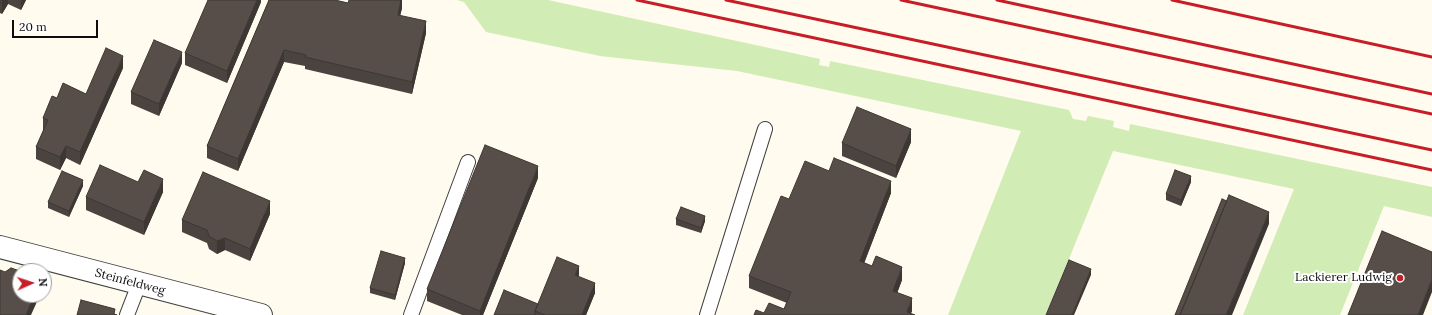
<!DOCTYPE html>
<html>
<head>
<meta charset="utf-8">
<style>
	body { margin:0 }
	#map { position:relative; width:1432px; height:315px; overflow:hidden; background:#fffbee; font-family:Lora,serif }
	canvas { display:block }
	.north { position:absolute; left:12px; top:263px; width:40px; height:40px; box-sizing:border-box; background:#fff; border:1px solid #9e9e9e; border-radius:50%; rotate:87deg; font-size:11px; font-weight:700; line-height:16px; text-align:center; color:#0d0d0d }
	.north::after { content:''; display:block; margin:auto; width:14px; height:18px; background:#c61d27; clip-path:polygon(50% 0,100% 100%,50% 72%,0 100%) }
	.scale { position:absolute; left:12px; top:20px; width:86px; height:18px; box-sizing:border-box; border:2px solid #0d0d0d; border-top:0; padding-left:5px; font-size:12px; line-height:14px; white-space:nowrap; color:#0d0d0d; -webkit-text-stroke:3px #fff; paint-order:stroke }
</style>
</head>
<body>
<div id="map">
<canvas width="1432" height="315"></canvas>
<div class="north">N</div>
<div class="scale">20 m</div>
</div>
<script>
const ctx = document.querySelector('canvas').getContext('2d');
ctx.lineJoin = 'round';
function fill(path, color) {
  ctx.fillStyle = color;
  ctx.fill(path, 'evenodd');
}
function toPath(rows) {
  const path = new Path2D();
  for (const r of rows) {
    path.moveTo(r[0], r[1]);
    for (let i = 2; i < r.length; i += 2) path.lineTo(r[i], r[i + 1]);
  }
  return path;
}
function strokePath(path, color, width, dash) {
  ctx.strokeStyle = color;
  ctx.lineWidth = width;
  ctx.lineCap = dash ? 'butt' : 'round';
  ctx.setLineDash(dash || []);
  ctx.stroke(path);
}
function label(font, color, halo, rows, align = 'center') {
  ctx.font = font + ' Lora,serif';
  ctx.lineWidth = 4;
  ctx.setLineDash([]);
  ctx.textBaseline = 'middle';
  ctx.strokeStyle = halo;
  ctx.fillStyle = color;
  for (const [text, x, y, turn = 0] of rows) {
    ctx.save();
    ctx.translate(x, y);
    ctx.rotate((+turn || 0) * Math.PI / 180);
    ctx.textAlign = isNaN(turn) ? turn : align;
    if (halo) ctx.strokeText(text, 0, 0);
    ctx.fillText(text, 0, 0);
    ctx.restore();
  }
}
const green = toPath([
	[457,0,548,0,820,59,819,65,829,67,830,61,1069,110,1073,119,1086,121,1088,116,1114,121,1113,127,1129,131,1130,124,1432,187,1432,217,1384,206,1340,315,1243,315,1294,189,1113,151,1046,315,948,315,1021,131,737,71,600,56,486,32,464,2]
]);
const service = toPath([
	[127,315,139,284],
	[411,315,468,162],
	[707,315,765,129]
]);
const minor = toPath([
	[0,247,261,315]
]);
const rail = toPath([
	[637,0,1432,170],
	[726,0,1432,150],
	[901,0,1432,114],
	[997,0,1432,94],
	[1172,0,1432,57]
]);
const wall = toPath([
	[0,0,26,0,21,10,8,4,2,14,0,13],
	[261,0,261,2,227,83,185,65,185,53],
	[269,0,348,3,402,0,402,8,400,15,426,33,412,94,305,69,305,66,284,62,238,171,207,158,207,146],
	[182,63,159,116,131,104,131,92],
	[123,68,80,165,66,158,60,170,36,159,36,147,43,131,43,118,57,98,86,94],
	[911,142,896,178,842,156,842,143],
	[829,171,891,193,864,263,902,280,897,293,912,311,911,313,764,313,784,309,787,303,749,288,749,276,789,199],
	[538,178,483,315,462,315,427,301,427,289],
	[138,182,163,192,144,235,86,210,86,197],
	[1191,182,1181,206,1166,200,1166,194],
	[83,186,69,217,48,208,48,202],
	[270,214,250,261,225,250,217,254,209,249,207,243,182,232,182,220],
	[676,219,705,221,701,233,676,225],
	[405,263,395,300,370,293,370,288],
	[579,275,578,277,595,293,586,315,494,315,538,304]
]);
const shadedWall = toPath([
	[3,0,8,0,8,4,2,14,2,3],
	[21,0,26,0,21,10],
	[257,0,261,0,261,2,227,83,227,71],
	[401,0,402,0,402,8,398,26,398,15],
	[426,21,426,33,412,94,412,82],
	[284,50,284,62,238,171,238,159],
	[182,52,182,63,159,116,159,104],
	[123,56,123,68,80,165,80,152],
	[911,129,911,142,896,178,896,166],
	[66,146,66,158,60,170,60,157],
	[538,166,538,178,483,315,480,315,480,311],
	[1191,176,1191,182,1181,206,1181,200],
	[163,179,163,192,144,235,144,222],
	[83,180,83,186,69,217,69,211],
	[891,181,891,193,860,274,860,261],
	[270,201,270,214,250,261,250,249],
	[1269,212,1269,224,1232,315,1226,315],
	[705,216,705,221,701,233,701,228],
	[225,238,225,250,217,254,217,241],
	[405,258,405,263,395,300,395,295],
	[579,266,579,275,575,285,575,275],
	[902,267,902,280,893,304,893,291],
	[1091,269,1091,275,1074,315,1072,315],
	[1432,279,1432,292,1423,315,1418,315],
	[595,283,595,293,586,315,582,315],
	[34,295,40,295,31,315,26,315],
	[912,298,912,311,910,315,907,312]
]);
const building = toPath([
	[0,0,3,0,2,3,0,2,0,0],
	[208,0,257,0,227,71,185,53,208,0],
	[269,0,335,0,348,3,349,0,401,0,398,15,426,21,412,82,305,57,306,55,284,50,238,159,207,146,269,0],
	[154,40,182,52,159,104,131,92,154,40],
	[106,48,123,56,80,152,66,146,60,157,36,147,48,120,43,118,52,96,57,98,63,83,86,94,106,48],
	[857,107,911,129,896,166,842,143,857,107],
	[485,145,538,166,480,311,427,289,485,145],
	[834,158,891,181,860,261,872,266,876,256,902,267,893,291,912,298,907,312,915,315,754,315,756,310,764,313,769,303,784,309,791,292,749,276,781,196,789,199,805,161,829,171,834,158],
	[100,165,138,182,144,170,163,179,144,222,86,197,100,165],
	[1175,170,1191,176,1181,200,1166,194,1175,170],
	[62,171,83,180,69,211,48,202,62,171],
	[203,172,270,201,250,249,225,238,217,241,209,236,207,230,182,220,203,172],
	[1229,195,1269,212,1226,315,1180,315,1229,195],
	[1222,199,1227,201,1180,315,1175,315,1222,199],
	[681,207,705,216,701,228,676,219,681,207],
	[1382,231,1432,252,1432,279,1418,315,1348,315,1382,231],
	[381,251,405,258,395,295,370,288,381,251],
	[557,257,579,266,575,275,595,283,582,315,545,315,535,311,557,257],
	[1069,260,1091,269,1072,315,1046,315,1069,260],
	[11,268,20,271,20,295,34,295,26,315,0,315,0,270,5,272,11,268],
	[504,290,538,304,535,311,535,315,494,315,504,290],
	[81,300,115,309,114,314,117,315,77,315,81,300]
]);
const markers = [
	[1400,278,4,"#c61d27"]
];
const poiNames = [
	["Lackierer Ludwig",1392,278]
];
const streetNames = [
	["Steinfeldweg",130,282,15]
];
fill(green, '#d2ecb5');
strokePath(service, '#404040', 16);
strokePath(minor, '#404040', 24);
strokePath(service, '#fff', 14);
strokePath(minor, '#fff', 22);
strokePath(rail, '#c61d27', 3);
fill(wall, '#4b433f');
fill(shadedWall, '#3d3733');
fill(building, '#574e49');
strokePath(building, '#3d3733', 1);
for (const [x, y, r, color] of markers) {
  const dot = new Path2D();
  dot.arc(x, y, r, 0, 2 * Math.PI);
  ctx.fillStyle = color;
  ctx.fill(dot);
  strokePath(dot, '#fff', 1.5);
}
label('12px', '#0d0d0d', '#fff', poiNames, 'right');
label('12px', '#0d0d0d', '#fff', streetNames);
</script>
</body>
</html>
